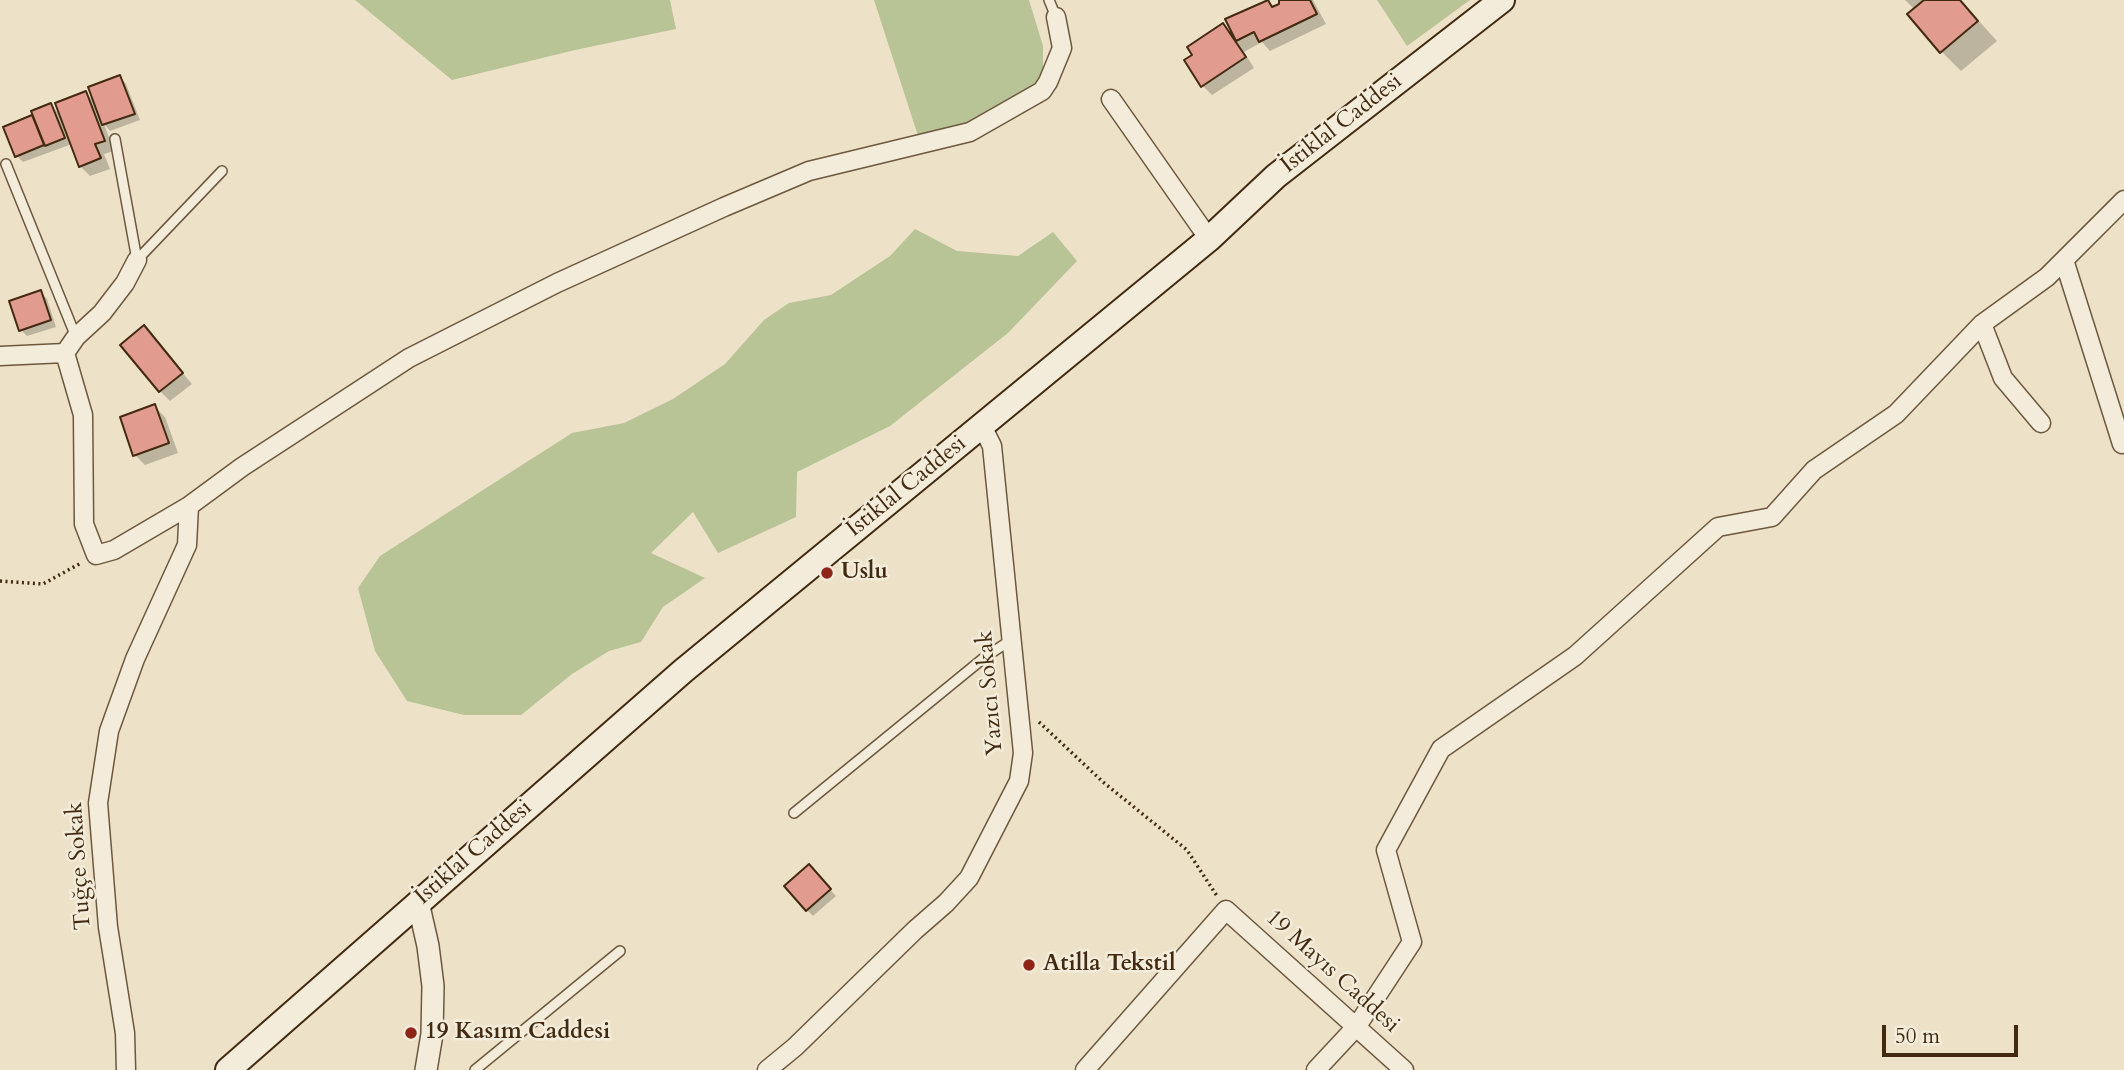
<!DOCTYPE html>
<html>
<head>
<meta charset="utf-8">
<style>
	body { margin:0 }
	#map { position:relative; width:2124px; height:1070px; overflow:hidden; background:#ede2c8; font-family:Cardo,serif }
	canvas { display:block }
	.scale { position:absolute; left:1882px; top:1025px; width:136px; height:32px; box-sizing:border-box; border:4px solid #422a10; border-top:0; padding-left:9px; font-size:21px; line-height:24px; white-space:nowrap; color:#422a10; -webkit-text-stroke:5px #f3ecdb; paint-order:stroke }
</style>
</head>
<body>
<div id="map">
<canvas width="2124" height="1070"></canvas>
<div class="scale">50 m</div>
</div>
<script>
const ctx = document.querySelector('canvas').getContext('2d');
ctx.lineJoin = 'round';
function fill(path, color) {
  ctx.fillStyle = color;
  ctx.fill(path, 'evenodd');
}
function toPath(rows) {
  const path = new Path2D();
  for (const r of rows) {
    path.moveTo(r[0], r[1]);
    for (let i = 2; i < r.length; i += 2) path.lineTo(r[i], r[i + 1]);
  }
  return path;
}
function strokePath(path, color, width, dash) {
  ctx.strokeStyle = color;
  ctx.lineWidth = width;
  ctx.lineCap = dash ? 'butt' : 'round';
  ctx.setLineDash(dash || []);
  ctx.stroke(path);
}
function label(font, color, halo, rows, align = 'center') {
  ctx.font = font + ' Cardo,serif';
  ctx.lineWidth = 5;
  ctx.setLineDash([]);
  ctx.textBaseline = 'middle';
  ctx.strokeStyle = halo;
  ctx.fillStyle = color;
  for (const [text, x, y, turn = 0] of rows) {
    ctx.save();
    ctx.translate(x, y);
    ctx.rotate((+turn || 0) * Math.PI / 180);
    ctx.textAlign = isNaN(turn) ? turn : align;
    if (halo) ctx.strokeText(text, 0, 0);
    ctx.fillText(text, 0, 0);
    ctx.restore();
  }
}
const green = toPath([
	[355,0,670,0,676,29,575,50,452,80],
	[874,0,1029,0,1043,46,1043,71,1032,91,989,114,920,142],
	[1377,0,1470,0,1407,46],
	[915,229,957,251,1018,256,1053,232,1077,261,1008,333,890,426,797,472,796,517,718,553,693,512,651,553,705,578,663,607,641,642,609,651,572,674,521,715,464,715,407,701,375,651,358,588,380,556,572,433,624,423,673,399,725,364,764,320,789,303,831,295,890,256]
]);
const shadow = toPath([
	[1280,0,1313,0,1326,24,1270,51,1262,42,1244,52,1254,68,1212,95,1202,85,1223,26,1235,37,1268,2,1274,8,1280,5],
	[1905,0,1960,0,1997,41,1961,71,1942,52,1915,10],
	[120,77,126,84,140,120,110,131,104,124,114,151,104,154,110,169,90,176,80,166,72,144,23,162,17,156,5,128,35,116,51,105,61,116,86,93,96,104],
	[40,292,47,299,56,327,27,336,21,330],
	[144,328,192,384,170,401,160,391],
	[155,407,165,417,178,453,145,465,135,455],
	[815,873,836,896,813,916,807,910]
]);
const building = toPath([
	[1268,0,1272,7,1279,4,1279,0,1310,0,1317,14,1259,42,1254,32,1236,41,1225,19,1268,0],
	[1924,0,1960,0,1978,21,1940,53,1907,14,1924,0],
	[1223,23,1246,57,1201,87,1184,60,1192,55,1187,47,1223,23],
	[120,75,135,114,102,125,88,87,120,75],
	[86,91,105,141,95,144,101,158,79,167,55,103,86,91],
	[51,103,65,138,45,146,31,111,51,103],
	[32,115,44,145,15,157,3,127,32,115],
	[41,290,51,320,19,331,9,301,41,290],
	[144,325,183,373,159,392,120,345,144,325],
	[155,404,169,443,133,456,120,417,155,404],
	[809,864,831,889,806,911,784,886,809,864]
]);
const path = toPath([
	[0,581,43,584,81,563],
	[1039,722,1103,782,1187,850,1217,896]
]);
const service = toPath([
	[1049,0,1056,17],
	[115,139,137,260],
	[6,164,76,337],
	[137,260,222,171],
	[794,813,985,657,1011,640],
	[475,1070,620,951]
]);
const minor = toPath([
	[1111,99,1209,239],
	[2064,260,2122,444],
	[1982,324,2003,378,2041,423],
	[65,353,83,415,84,524,96,555,114,550,189,506,242,467,409,358,557,283,724,207,809,171,970,132,1042,91,1048,82,1062,48,1056,17],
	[0,356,65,353,76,337,102,313,125,283,137,260],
	[126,1070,125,1033,108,927,98,803,109,731,135,659,187,545,189,506],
	[767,1070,795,1047,915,930,946,903,969,878,1019,781,1023,753,992,446,982,426],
	[1085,1070,1226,910,1404,1070],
	[1316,1070,1357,1026,1412,942,1386,850,1441,749,1575,656,1718,527,1772,517,1814,470,1896,414,1982,324,2047,277,2124,200]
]);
const tertiary = toPath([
	[418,902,428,946,433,986,432,1034,426,1070]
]);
const secondary = toPath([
	[228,1070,683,671,1209,239,1276,176,1502,0]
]);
const markers = [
	[827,573,7,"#8f2418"],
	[1029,965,7,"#8f2418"],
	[411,1033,7,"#8f2418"]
];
const streetNames = [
	["İstiklal Caddesi",1342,124,-38],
	["İstiklal Caddesi",907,487,-39],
	["Yazıcı Sokak",991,693,-95],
	["İstiklal Caddesi",474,853,-41],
	["Tuğçe Sokak",80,866,-94],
	["19 Mayıs Caddesi",1332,972,42]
];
const poiNames = [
	["Uslu",841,573],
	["Atilla Tekstil",1043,965],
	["19 Kasım Caddesi",425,1033]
];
fill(green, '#b8c396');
fill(shadow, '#0003');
fill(building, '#e29c8f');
strokePath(building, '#422a10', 2);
strokePath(service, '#6d583e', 12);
strokePath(minor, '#6d583e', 21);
strokePath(tertiary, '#6d583e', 24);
strokePath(secondary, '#422a10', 28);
strokePath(path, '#422a10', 3.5, [2, 3.5]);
strokePath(service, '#f3ecdb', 9);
strokePath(minor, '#f3ecdb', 18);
strokePath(tertiary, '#f3ecdb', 21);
strokePath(secondary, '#f3ecdb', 24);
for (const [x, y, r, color] of markers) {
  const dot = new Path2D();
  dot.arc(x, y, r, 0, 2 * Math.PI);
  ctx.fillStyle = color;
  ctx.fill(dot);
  strokePath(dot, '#f3ecdb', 2.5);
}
label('23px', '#422a10', '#f3ecdb', streetNames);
label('bold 23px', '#422a10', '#f3ecdb', poiNames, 'left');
</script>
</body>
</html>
